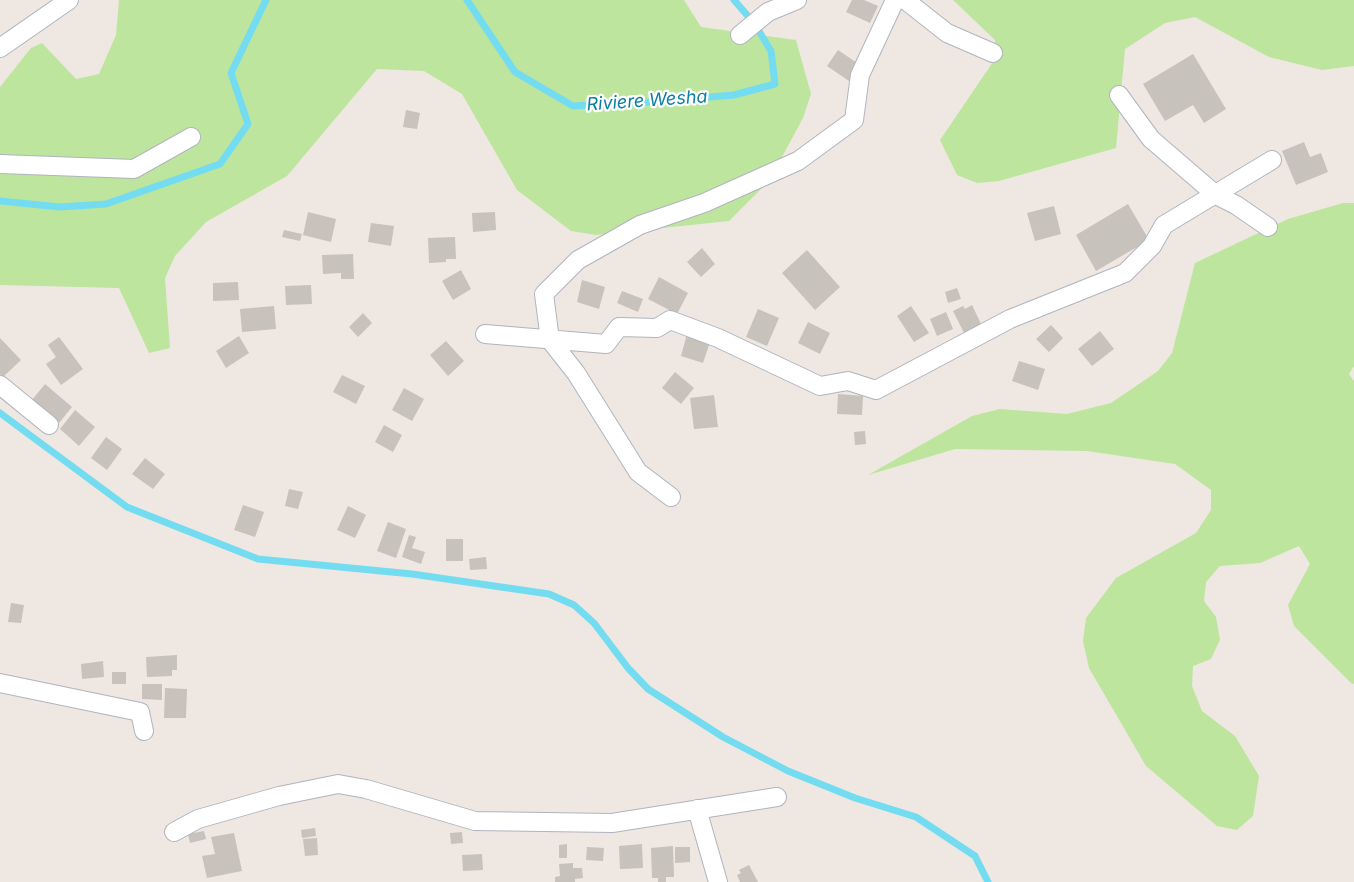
<!DOCTYPE html>
<html>
<head>
<meta charset="utf-8">
<style>
	body { margin:0 }
	canvas { display:block; background:#efe7e1 }
</style>
</head>
<body>
<canvas width="1354" height="882"></canvas>
<script>
const ctx = document.querySelector('canvas').getContext('2d');
ctx.lineJoin = 'round';
function fill(path, color) {
  ctx.fillStyle = color;
  ctx.fill(path, 'evenodd');
}
function toPath(rows) {
  const path = new Path2D();
  for (const r of rows) {
    path.moveTo(r[0], r[1]);
    for (let i = 2; i < r.length; i += 2) path.lineTo(r[i], r[i + 1]);
  }
  return path;
}
function strokePath(path, color, width, dash) {
  ctx.strokeStyle = color;
  ctx.lineWidth = width;
  ctx.lineCap = dash ? 'butt' : 'round';
  ctx.setLineDash(dash || []);
  ctx.stroke(path);
}
function label(font, color, halo, rows, align = 'center') {
  ctx.font = font + ' Inter,sans-serif';
  ctx.lineWidth = 4.5;
  ctx.setLineDash([]);
  ctx.textBaseline = 'middle';
  ctx.strokeStyle = halo;
  ctx.fillStyle = color;
  for (const [text, x, y, turn = 0] of rows) {
    ctx.save();
    ctx.translate(x, y);
    ctx.rotate((+turn || 0) * Math.PI / 180);
    ctx.textAlign = isNaN(turn) ? turn : align;
    if (halo) ctx.strokeText(text, 0, 0);
    ctx.fillText(text, 0, 0);
    ctx.restore();
  }
}
const green = toPath([
	[119,0,684,0,701,27,796,40,811,94,803,118,769,181,729,221,596,235,571,231,517,190,462,94,424,71,377,69,287,176,206,222,175,256,165,278,170,348,149,353,119,288,0,285,0,87,31,48,42,43,76,79,99,74,116,35],
	[953,0,1354,0,1354,66,1322,70,1269,57,1195,17,1165,23,1125,49,1116,148,999,181,977,183,957,175,940,140,995,59,995,40],
	[1343,203,1354,203,1354,366,1349,374,1354,381,1354,684,1351,683,1294,626,1288,605,1310,564,1299,546,1260,563,1220,566,1206,582,1204,601,1216,617,1220,640,1211,659,1193,666,1192,686,1202,711,1235,736,1259,776,1253,816,1237,830,1217,826,1146,766,1089,668,1083,641,1086,618,1116,578,1196,533,1211,510,1211,490,1175,464,1087,451,955,449,868,475,972,416,1000,409,1067,414,1111,403,1158,371,1172,353,1195,263,1288,219]
]);
const stream = toPath([
	[467,0,515,72,573,106,649,102,734,95,775,84,771,51,754,23,734,0],
	[0,201,60,207,106,204,220,164,248,124,231,73,266,0],
	[0,413,127,507,258,559,412,574,549,594,574,605,594,623,628,668,648,689,723,737,788,771,855,798,916,817,975,856,988,882]
]);
const building = toPath([
	[852,0,864,0,878,6,870,23,846,12],
	[838,50,860,65,849,81,827,66],
	[1193,54,1226,109,1204,123,1193,105,1165,121,1143,84],
	[406,110,420,113,417,129,403,127],
	[1304,142,1310,157,1321,153,1328,172,1296,185,1282,151],
	[1128,204,1149,240,1096,271,1076,235],
	[1054,206,1061,234,1035,241,1027,213],
	[308,212,336,219,331,242,303,235],
	[495,212,496,230,473,232,472,213],
	[371,223,394,226,391,246,368,242],
	[284,230,302,234,300,241,282,237],
	[455,237,456,259,446,259,446,262,429,263,428,238],
	[702,248,715,264,701,277,687,262],
	[807,250,840,287,815,310,782,273],
	[353,254,354,279,341,279,341,273,323,274,322,255],
	[461,270,471,289,453,300,442,281],
	[659,277,688,293,677,314,648,299],
	[582,280,605,287,599,309,577,302],
	[238,282,239,300,213,301,213,283],
	[311,285,312,304,286,305,285,286],
	[957,288,961,299,948,303,945,292],
	[622,291,643,299,638,312,617,303],
	[972,305,981,324,964,333,953,311,963,306,965,309],
	[274,306,276,329,242,332,240,309],
	[911,306,929,333,914,342,897,316],
	[758,309,779,318,767,346,746,337],
	[946,312,953,329,937,336,930,319],
	[363,313,372,323,358,337,349,327],
	[808,322,830,333,820,354,798,343],
	[1051,325,1063,338,1049,352,1036,339],
	[1100,331,1114,349,1092,366,1078,349],
	[687,334,710,342,703,363,681,356],
	[239,336,249,353,226,368,216,351],
	[59,337,83,369,61,385,46,364,56,357,48,345],
	[0,338,21,360,3,377,0,374],
	[446,341,464,361,448,376,430,355],
	[1019,361,1045,369,1038,390,1012,381],
	[675,372,694,388,681,404,662,388],
	[342,375,365,386,356,404,333,392],
	[45,384,72,407,59,423,32,400],
	[404,388,424,399,412,421,392,410],
	[838,394,863,396,862,415,837,414],
	[714,395,718,427,694,429,690,398],
	[75,410,95,427,79,446,60,429],
	[384,425,402,435,393,452,375,442],
	[865,431,866,444,855,445,854,432],
	[106,437,122,449,107,470,91,458],
	[145,458,165,474,153,489,132,474],
	[289,489,303,492,298,509,285,506],
	[243,505,264,512,255,537,234,530],
	[348,506,366,515,355,538,337,530],
	[388,522,406,529,396,558,377,551],
	[409,535,416,537,412,548,425,552,421,564,402,557],
	[446,539,463,539,463,561,446,561],
	[486,557,487,569,470,570,469,559],
	[11,603,24,605,21,623,8,622],
	[177,655,177,670,172,670,172,676,147,677,146,657],
	[103,661,104,677,82,679,81,664],
	[112,672,126,672,126,684,112,684],
	[142,684,162,684,162,700,142,699],
	[165,688,187,689,186,718,164,718],
	[315,828,316,836,302,838,301,830],
	[204,831,206,839,190,843,188,834],
	[462,832,463,843,451,844,450,833],
	[234,833,242,871,207,878,202,856,215,854,211,837],
	[317,838,318,855,305,856,303,839],
	[567,844,567,858,559,858,559,845],
	[642,844,643,868,620,869,619,846],
	[673,846,674,877,666,877,666,882,658,882,658,878,652,878,651,848],
	[587,847,604,848,603,861,586,860],
	[675,847,690,847,690,862,675,863],
	[482,854,483,870,463,871,462,855],
	[573,863,573,868,582,868,583,878,575,879,575,882,555,882,555,877,560,876,559,864],
	[749,865,758,882,740,882,737,875,741,873,739,870]
]);
const minor = toPath([
	[905,0,947,33,993,53],
	[740,35,768,12,797,0],
	[0,48,69,0],
	[1119,95,1151,139,1216,195,1236,205,1268,227],
	[0,164,134,169,191,137],
	[485,334,606,344,619,327,657,328,670,320,718,338,820,386,848,381,876,390,1010,319,1125,273,1152,246,1164,225,1272,160],
	[0,385,49,425],
	[671,497,638,472,576,373,550,340,544,294,578,260,640,225,704,203,798,161,854,120,860,75,895,0],
	[0,683,140,712,144,731],
	[697,809,718,882],
	[174,832,198,819,279,796,338,784,366,789,475,821,612,823,777,797]
]);
const waterNames = [
	["Riviere Wesha",647,101,-4]
];
fill(green, '#bde59e');
strokePath(stream, '#74dcf0', 7);
fill(building, '#c8c2bc');
strokePath(minor, '#b1b4be', 20);
strokePath(minor, '#fff', 18);
label('italic 18px', '#0d7ea3', '#fff', waterNames);
</script>
</body>
</html>
